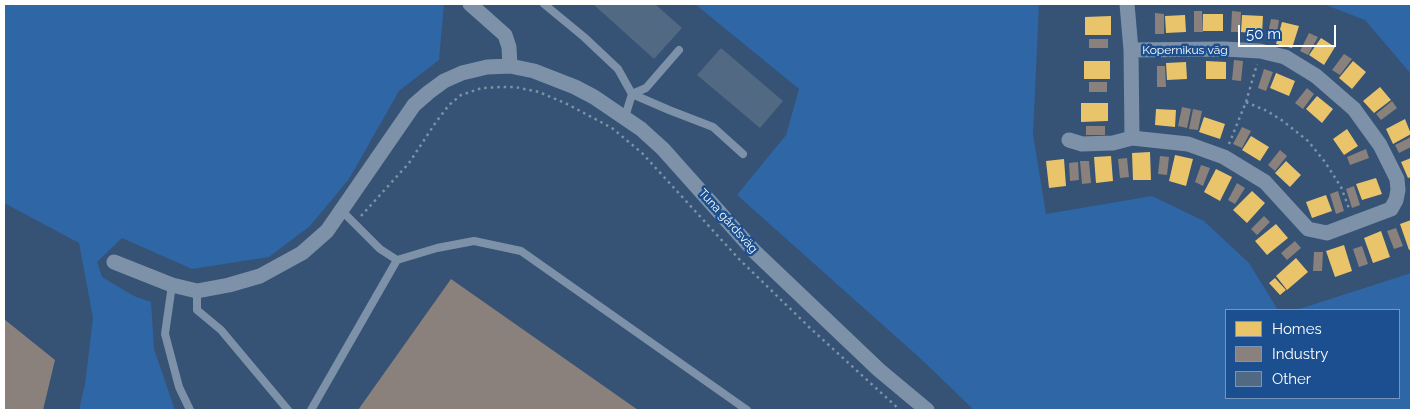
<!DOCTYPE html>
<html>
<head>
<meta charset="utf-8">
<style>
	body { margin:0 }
	#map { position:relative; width:1415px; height:414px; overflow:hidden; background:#365274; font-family:Raleway,sans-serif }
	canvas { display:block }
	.frame { position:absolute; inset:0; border:5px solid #fff; pointer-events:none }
	.legend { position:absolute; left:1225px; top:309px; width:175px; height:90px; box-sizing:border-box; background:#1b4f8f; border:1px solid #7695bc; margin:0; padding:6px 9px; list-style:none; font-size:15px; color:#fff }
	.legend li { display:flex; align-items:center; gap:10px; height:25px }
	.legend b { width:25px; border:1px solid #7695bc }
	.scale { position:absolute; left:1238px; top:25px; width:98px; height:22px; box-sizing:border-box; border:2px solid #fff; border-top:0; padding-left:6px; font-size:15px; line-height:18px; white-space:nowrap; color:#fff; -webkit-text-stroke:4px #1b4f8f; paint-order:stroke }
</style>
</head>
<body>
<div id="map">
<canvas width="1415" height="414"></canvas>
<div class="frame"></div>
<ul class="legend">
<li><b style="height:14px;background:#e9c46a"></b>Homes</li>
<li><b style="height:14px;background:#8a817c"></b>Industry</li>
<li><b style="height:14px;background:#526984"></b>Other</li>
</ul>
<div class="scale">50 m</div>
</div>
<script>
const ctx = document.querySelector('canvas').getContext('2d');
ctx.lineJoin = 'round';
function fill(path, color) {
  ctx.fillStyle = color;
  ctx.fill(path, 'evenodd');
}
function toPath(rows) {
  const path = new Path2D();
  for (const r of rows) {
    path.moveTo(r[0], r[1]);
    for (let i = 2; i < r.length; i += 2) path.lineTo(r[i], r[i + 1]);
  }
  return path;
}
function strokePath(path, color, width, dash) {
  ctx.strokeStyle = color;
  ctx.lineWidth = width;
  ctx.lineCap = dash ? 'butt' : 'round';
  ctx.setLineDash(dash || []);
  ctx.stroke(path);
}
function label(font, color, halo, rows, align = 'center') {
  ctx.font = font + ' Raleway,sans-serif';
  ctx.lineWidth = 5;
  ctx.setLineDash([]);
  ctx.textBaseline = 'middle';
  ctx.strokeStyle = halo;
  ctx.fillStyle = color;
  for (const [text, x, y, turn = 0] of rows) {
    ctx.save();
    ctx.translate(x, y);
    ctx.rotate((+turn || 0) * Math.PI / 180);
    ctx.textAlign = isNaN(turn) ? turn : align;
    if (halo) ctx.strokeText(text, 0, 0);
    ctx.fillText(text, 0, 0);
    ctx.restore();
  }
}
const green = toPath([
	[4,4,444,4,439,60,399,91,349,179,310,226,269,257,192,269,122,238,97,262,102,277,134,296,151,302,154,349,175,410,79,410,85,384,93,318,79,243,4,203],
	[695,4,1039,4,1033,134,1046,214,1152,196,1204,221,1249,263,1278,310,1226,310,1226,398,1399,398,1399,310,1296,310,1411,273,1411,410,974,410,921,359,737,195,786,135,799,89],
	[1323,4,1411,4,1411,74,1365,20]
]);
const homes = toPath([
	[1203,14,1223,14,1223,31,1203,31],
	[1185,15,1186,32,1166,33,1165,16],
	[1242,15,1263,16,1262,34,1241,32],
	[1111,16,1111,35,1085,35,1085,17],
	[1282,22,1299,26,1292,48,1276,44],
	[1321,38,1335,47,1324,65,1309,55],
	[1084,61,1110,61,1110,79,1084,79],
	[1206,61,1226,62,1226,79,1206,79],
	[1353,61,1366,72,1352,89,1339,78],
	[1186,62,1187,79,1167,80,1166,63],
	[1276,73,1295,81,1289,96,1270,88],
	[1380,87,1391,100,1374,113,1363,101],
	[1317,96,1333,109,1322,123,1306,109],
	[1081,103,1108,103,1108,121,1081,122],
	[1156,109,1176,110,1175,127,1155,125],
	[1204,117,1225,124,1220,139,1199,132],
	[1405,119,1411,134,1393,144,1386,129],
	[1347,129,1358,146,1344,155,1333,139],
	[1251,136,1269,147,1260,161,1242,150],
	[1150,152,1151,180,1133,180,1132,153],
	[1175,155,1193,159,1186,186,1169,181],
	[1111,156,1113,181,1096,183,1094,157],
	[1411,158,1411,177,1408,178,1401,162],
	[1064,159,1066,186,1049,188,1046,161],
	[1286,161,1301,175,1290,187,1275,173],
	[1216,169,1232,177,1220,201,1204,192],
	[1376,178,1382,194,1362,200,1356,184],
	[1252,191,1265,203,1247,223,1233,210],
	[1326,195,1332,211,1312,218,1306,202],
	[1411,220,1411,249,1409,250,1400,224],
	[1276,224,1288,238,1267,255,1255,241],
	[1381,231,1390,257,1373,263,1364,238],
	[1344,245,1352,271,1335,277,1326,251],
	[1296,258,1308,272,1287,290,1276,276],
	[1275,278,1286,290,1280,295,1269,283]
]);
const industry = toPath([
	[1194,11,1202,11,1203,32,1194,32],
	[1232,11,1241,12,1240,32,1231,32],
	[1155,13,1164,14,1164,34,1155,34],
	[1271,19,1279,20,1276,40,1267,38],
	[1309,33,1318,37,1308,55,1300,51],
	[1089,39,1108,39,1108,48,1089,48],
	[1344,54,1352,59,1340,75,1332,70],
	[1234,60,1243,61,1241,81,1232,80],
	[1157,66,1165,66,1166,87,1157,87],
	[1264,69,1273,72,1266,91,1258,88],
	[1089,82,1107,82,1107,92,1089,92],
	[1307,88,1314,94,1303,109,1295,103],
	[1392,101,1397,108,1381,120,1376,114],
	[1182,107,1191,109,1187,128,1178,126],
	[1193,109,1202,111,1198,130,1189,129],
	[1086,126,1105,126,1105,135,1086,135],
	[1242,127,1251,131,1242,148,1233,144],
	[1411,137,1411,147,1399,153,1395,145],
	[1366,149,1369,158,1350,165,1347,157],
	[1280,150,1287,156,1275,171,1268,165],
	[1160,156,1169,157,1167,175,1158,174],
	[1127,158,1129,177,1120,178,1118,159],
	[1080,161,1089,161,1091,183,1082,184],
	[1078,162,1079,180,1070,181,1069,163],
	[1201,165,1210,168,1203,186,1195,182],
	[1237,183,1245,188,1235,204,1228,200],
	[1354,186,1360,205,1352,208,1346,189],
	[1338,191,1344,211,1336,214,1330,194],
	[1264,216,1270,222,1257,235,1251,229],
	[1396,228,1403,246,1394,249,1387,231],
	[1295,241,1301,248,1287,260,1281,253],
	[1362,246,1368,264,1359,267,1353,249],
	[1314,252,1323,252,1322,271,1313,271],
	[451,279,638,410,358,410],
	[4,319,55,360,43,410,4,410]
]);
const building = toPath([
	[593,4,655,4,682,28,654,59],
	[721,48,783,101,760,128,697,75]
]);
const path = toPath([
	[1246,102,1267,111,1283,121,1308,141,1325,162,1341,187,1350,211],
	[1229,144,1246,102,1257,64],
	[361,216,409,163,436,122,449,105,461,95,482,88,502,87,515,87,539,92,567,104,612,128,642,153,739,259,809,327,900,410]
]);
const lane = toPath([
	[544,4,584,37,618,69,632,94,669,110,713,127,743,154],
	[625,117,632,94,646,88,679,50],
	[342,211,380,249,397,260],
	[172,285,165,334,179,387,190,410],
	[197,291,197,310,221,330,288,410],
	[311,410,397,260,437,248,474,241,521,251,747,410]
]);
const street = toPath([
	[470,4,505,35,509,47,510,66],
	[1127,4,1131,50,1132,138],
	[1069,140,1082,144,1113,143,1132,138,1188,144,1224,157,1265,182,1308,229,1327,233,1391,209,1396,200,1398,190,1397,179,1380,145,1354,109,1316,76,1285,57,1260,51,1224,49,1131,50],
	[114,262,172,285,197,291,229,285,260,276,302,253,327,231,414,105,429,92,444,81,462,73,487,67,510,66,534,71,575,87,594,97,641,129,663,149,754,251,879,370,927,410]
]);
const streetNames = [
	["Kopernikus väg",1185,50],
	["Tuna gårdsväg",728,221,48]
];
fill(green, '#2f66a5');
fill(homes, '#e9c46a');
fill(industry, '#8a817c');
fill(building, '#526984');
strokePath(path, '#7d92a8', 2.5, [2.5, 4]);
strokePath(lane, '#7d92a8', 8);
strokePath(street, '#7d92a8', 15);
label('12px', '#fff', '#1b4f8f', streetNames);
</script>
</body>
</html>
